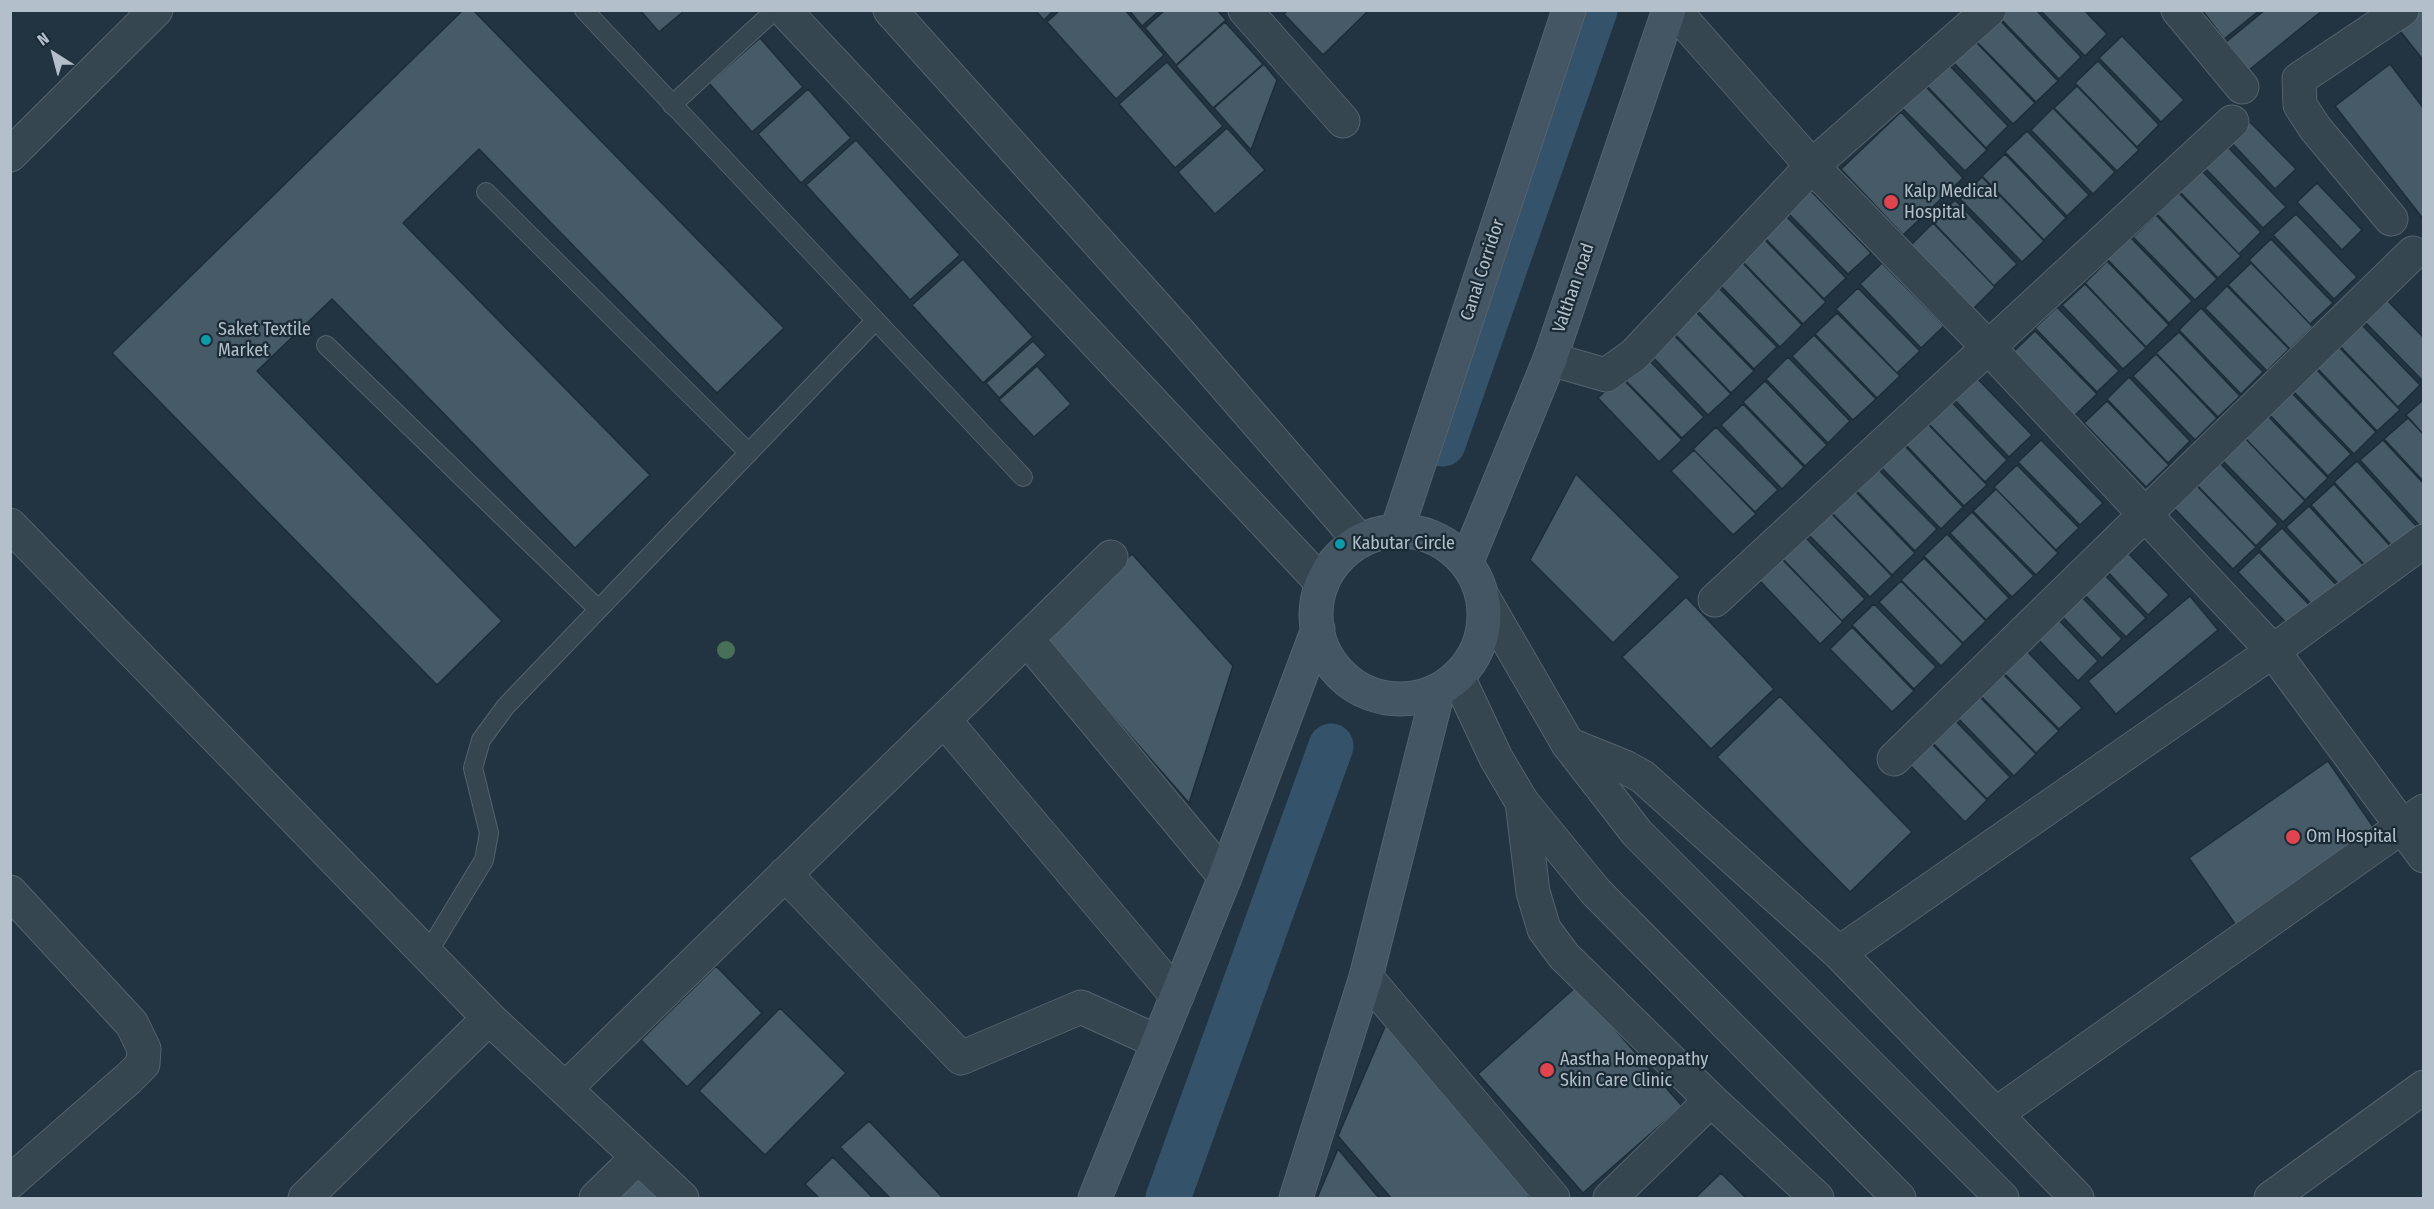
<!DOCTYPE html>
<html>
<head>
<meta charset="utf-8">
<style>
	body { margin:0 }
	#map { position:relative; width:2434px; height:1209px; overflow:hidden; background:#223441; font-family:"Fira Sans Condensed",sans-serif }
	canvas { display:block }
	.frame { position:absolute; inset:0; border:12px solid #b3c0cb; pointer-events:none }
	.north { position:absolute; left:24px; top:24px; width:60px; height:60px; -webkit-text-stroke:4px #1b2b36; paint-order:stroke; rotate:324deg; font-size:16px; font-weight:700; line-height:24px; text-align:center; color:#b3c0cb }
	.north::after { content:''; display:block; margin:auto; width:21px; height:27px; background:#b3c0cb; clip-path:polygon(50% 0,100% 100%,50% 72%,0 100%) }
</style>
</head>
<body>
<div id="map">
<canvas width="2434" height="1209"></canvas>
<div class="frame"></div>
<div class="north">N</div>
</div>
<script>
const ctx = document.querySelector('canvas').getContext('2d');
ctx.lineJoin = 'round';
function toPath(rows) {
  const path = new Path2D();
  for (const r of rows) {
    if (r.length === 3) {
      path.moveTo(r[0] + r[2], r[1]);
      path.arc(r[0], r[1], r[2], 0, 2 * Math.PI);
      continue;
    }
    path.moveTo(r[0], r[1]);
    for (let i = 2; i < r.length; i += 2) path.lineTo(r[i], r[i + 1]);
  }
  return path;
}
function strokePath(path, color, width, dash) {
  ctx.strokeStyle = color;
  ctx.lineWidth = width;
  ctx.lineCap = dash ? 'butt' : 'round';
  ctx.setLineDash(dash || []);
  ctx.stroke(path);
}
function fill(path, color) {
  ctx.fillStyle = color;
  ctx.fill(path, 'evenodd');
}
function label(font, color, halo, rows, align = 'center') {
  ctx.font = font + ' "Fira Sans Condensed",sans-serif';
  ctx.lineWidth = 4.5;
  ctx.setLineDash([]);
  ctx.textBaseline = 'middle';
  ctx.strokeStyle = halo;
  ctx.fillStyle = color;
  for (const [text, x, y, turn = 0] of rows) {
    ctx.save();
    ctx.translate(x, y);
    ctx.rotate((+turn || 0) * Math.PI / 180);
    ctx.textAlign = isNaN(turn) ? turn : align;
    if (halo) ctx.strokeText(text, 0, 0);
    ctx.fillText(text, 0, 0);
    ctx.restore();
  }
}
const canal = toPath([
	[1443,444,1595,10],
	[1168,1198,1331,746]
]);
const building = toPath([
	[463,10,473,10,784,328,717,393,479,149,403,223,650,475,575,548,332,299,257,371,502,621,437,685,112,353,463,10],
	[640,10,685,10,659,32,640,10],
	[1035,10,1054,10,1044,20,1035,10],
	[1060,10,1125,10,1164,55,1116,99,1047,22,1060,10],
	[1129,10,1160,10,1142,26,1129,10],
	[1165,10,1217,10,1226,20,1176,65,1145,28,1165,10],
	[1288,10,1369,10,1323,55,1284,14,1288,10],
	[2002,10,2036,10,2081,57,2059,79,1997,15,2002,10],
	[2040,10,2084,10,2107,34,2085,56,2040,10],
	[2202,10,2260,10,2224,39,2202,10],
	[2265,10,2323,10,2249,70,2226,42,2265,10],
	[2419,10,2424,10,2424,61,2397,27,2419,10],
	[1997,17,2058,81,2036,102,1974,39,1997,17],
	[1225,22,1263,64,1213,108,1176,66,1225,22],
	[2122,36,2184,100,2161,122,2099,58,2122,36],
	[760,38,803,87,752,132,709,83,760,38],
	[1974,40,2035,103,2013,124,1952,61,1974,40],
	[2098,61,2159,125,2137,147,2075,83,2098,61],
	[1167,62,1223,126,1175,168,1119,104,1167,62],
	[1947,63,2008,126,1986,148,1925,84,1947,63],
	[1264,64,1277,80,1251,150,1214,108,1264,64],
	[2390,64,2424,109,2424,220,2335,106,2390,64],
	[1925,86,1987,150,1965,171,1902,108,1925,86],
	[2077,86,2139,150,2117,171,2054,108,2077,86],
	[808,89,851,138,801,183,758,134,808,89],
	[2053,108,2115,172,2093,194,2031,130,2053,108],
	[1901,112,1963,178,1903,235,1841,169,1901,112],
	[2250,122,2296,169,2275,189,2230,141,2250,122],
	[1227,128,1265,170,1215,214,1178,172,1227,128],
	[2027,131,2089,195,2067,216,2005,152,2027,131],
	[856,140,960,255,910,300,806,185,856,140],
	[2224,143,2286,207,2263,228,2202,165,2224,143],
	[2005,154,2066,218,2044,240,1982,176,2005,154],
	[2200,169,2261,232,2239,254,2178,190,2200,169],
	[1982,177,2044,241,2022,262,1960,199,1982,177],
	[2317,183,2362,230,2342,250,2297,202,2317,183],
	[1809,189,1871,253,1848,274,1786,211,1809,189],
	[2179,193,2241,256,2218,278,2157,214,2179,193],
	[1955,200,2017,264,1994,286,1933,222,1955,200],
	[2296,214,2357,277,2334,299,2273,235,2296,214],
	[1785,215,1846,278,1824,299,1763,236,1785,215],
	[2156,215,2217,279,2195,300,2133,237,2156,215],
	[1933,223,1995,287,1973,309,1911,245,1933,223],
	[2130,237,2192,301,2169,323,2107,259,2130,237],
	[1764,239,1826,302,1803,324,1742,261,1764,239],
	[2271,239,2333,303,2310,324,2249,260,2271,239],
	[963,259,1033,337,983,383,912,305,963,259],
	[1741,261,1802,325,1780,347,1718,283,1741,261],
	[2107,261,2169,325,2146,347,2085,283,2107,261],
	[1882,263,1944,326,1921,348,1860,284,1882,263],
	[2251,263,2313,327,2290,349,2228,285,2251,263],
	[1714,283,1777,347,1754,369,1692,305,1714,283],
	[2085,284,2146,348,2123,369,2062,305,2085,284],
	[2227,286,2289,349,2267,371,2205,308,2227,286],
	[1858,288,1920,351,1897,373,1836,309,1858,288],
	[2383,296,2424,338,2423,381,2361,318,2383,296],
	[2057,307,2119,371,2097,392,2035,328,2057,307],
	[1692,308,1754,371,1731,393,1670,329,1692,308],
	[2201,308,2263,372,2241,394,2179,330,2201,308],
	[1837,313,1900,376,1877,398,1815,334,1837,313],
	[2359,322,2420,385,2398,407,2337,343,2359,322],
	[1669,330,1731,394,1708,415,1647,351,1669,330],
	[2035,331,2097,394,2074,416,2013,352,2035,331],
	[2179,332,2240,396,2218,417,2156,353,2179,332],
	[1814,335,1876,399,1853,420,1792,356,1814,335],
	[1033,341,1046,355,999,398,986,383,1033,341],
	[2338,346,2400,410,2377,431,2316,367,2338,346],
	[1642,353,1704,417,1682,438,1620,375,1642,353],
	[2156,354,2217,418,2195,440,2133,376,2156,354],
	[1788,357,1850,421,1828,443,1766,379,1788,357],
	[1037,366,1071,404,1034,437,999,400,1037,366],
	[2315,368,2376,432,2354,454,2292,390,2315,368],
	[1970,371,2032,435,2009,457,1948,393,1970,371],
	[1620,376,1682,440,1659,462,1598,398,1620,376],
	[2129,377,2190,441,2168,463,2107,399,2129,377],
	[1765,381,1827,445,1805,466,1743,402,1765,381],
	[2289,390,2351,454,2328,476,2267,412,2289,390],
	[1946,396,2007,460,1985,482,1923,418,1946,396],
	[2424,399,2424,435,2406,415,2424,399],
	[2107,401,2169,465,2146,487,2084,423,2107,401],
	[1743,404,1804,467,1782,489,1721,425,1743,404],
	[2266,414,2328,478,2305,500,2244,437,2266,414],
	[2408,418,2424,435,2424,482,2384,439,2408,418],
	[1925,421,1987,485,1964,506,1903,442,1925,421],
	[1716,427,1778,490,1755,512,1693,449,1716,427],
	[2244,437,2305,501,2283,522,2221,459,2244,437],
	[2041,440,2103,503,2080,525,2018,462,2041,440],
	[2383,440,2424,484,2424,523,2420,526,2360,460,2383,440],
	[1902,443,1963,507,1941,529,1879,465,1902,443],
	[1694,450,1756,514,1733,535,1671,471,1694,450],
	[2217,460,2278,524,2256,546,2194,482,2217,460],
	[2357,461,2417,527,2393,547,2334,482,2357,461],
	[2017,465,2079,528,2056,550,1994,487,2017,465],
	[1875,466,1937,529,1915,551,1853,487,1875,466],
	[1576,474,1680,577,1613,643,1530,560,1576,474],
	[2195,484,2256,547,2233,569,2172,506,2195,484],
	[2334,484,2393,549,2370,571,2311,505,2334,484],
	[1853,489,1915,553,1892,575,1830,511,1853,489],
	[1996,489,2058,553,2036,575,1973,511,1996,489],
	[2309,506,2369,571,2346,592,2286,527,2309,506],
	[1830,512,1892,576,1870,597,1808,534,1830,512],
	[1972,512,2034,576,2012,597,1950,533,1972,512],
	[2282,528,2341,590,2317,610,2259,549,2282,528],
	[1947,534,2009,598,1986,620,1924,556,1947,534],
	[1803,535,1865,599,1842,621,1781,557,1803,535],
	[2123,548,2169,595,2148,615,2104,568,2123,548],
	[2259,552,2314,610,2293,630,2238,572,2259,552],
	[1132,554,1233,666,1189,803,1044,637,1132,554],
	[1781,558,1843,622,1820,644,1759,580,1781,558],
	[1924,558,1986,621,1963,643,1901,580,1924,558],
	[2101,571,2146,618,2126,637,2080,590,2101,571],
	[1901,581,1963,644,1941,666,1879,602,1901,581],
	[2077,592,2122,639,2102,658,2057,611,2077,592],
	[2190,596,2218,630,2116,714,2088,681,2190,596],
	[1686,597,1774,689,1711,749,1622,657,1686,597],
	[1874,604,1936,667,1914,689,1852,625,1874,604],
	[2053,614,2098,661,2078,681,2033,634,2053,614],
	[1852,627,1914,691,1892,712,1830,649,1852,627],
	[2020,644,2082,708,2059,729,1997,666,2020,644],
	[1997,668,2059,731,2036,753,1975,690,1997,668],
	[1974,691,2036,754,2014,776,1952,712,1974,691],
	[1780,696,1912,832,1850,892,1717,757,1780,696],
	[1948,713,2010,777,1987,799,1925,735,1948,713],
	[1925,737,1987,800,1965,822,1904,759,1925,737],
	[2328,761,2378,834,2240,931,2189,858,2328,761],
	[716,966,762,1013,687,1087,641,1040,716,966],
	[1577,986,1682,1106,1583,1193,1478,1074,1577,986],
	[780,1008,846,1073,765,1155,699,1091,780,1008],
	[1387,1022,1532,1194,1527,1198,1391,1198,1338,1136,1387,1022],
	[869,1121,943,1198,890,1198,840,1147,869,1121],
	[1338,1149,1379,1198,1317,1198,1338,1149],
	[833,1157,873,1198,819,1198,805,1184,833,1157],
	[641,1169,671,1198,612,1198,641,1169],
	[1721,1173,1746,1198,1695,1198,1721,1173]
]);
const service = toPath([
	[584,10,1023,477],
	[672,105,775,10],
	[486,192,749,453],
	[326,345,598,609],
	[427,954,484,860,489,833,473,768,481,740,506,706,875,321]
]);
const minor = toPath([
	[1245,10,1343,121],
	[1674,10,1812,166,1989,348,2273,651,2424,856],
	[2178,10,2242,87],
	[10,155,156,10],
	[2391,219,2315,128,2300,105,2299,79,2402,10],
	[1550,359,1606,375,1634,355,1812,166,1989,10],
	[10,525,489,1018,682,1198],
	[1715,600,2232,122],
	[1027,639,1225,877],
	[944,720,1177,996],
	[1568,744,1625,767,1643,777,1839,953,2077,1198],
	[1894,759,2413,253],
	[1522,802,1533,892,1544,929,1564,956,1711,1100,1817,1198],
	[785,874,961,1058,1081,1007,1158,1042],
	[10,892,132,1024,144,1049,143,1064,129,1078,10,1182],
	[1839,953,2273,651,2424,541],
	[1366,977,1553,1198],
	[565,1089,1111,557],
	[1996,1114,2424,811],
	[305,1198,489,1018],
	[596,1198,638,1157],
	[1610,1198,1711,1100],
	[2271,1198,2424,1087]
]);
const tertiary = toPath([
	[784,10,1322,583],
	[890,10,1177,330,1360,541],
	[1484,599,1568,744,1637,833,2002,1198],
	[1458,677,1496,758,1522,802,1596,892,1899,1198]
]);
const secondary = toPath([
	[1397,530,1569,10],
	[1400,615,84],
	[1467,561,1550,359,1669,10],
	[1095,1198,1225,877,1318,629],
	[1296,1198,1366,977,1438,691]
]);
const trees = [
	[726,650]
];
const markers = [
	[1891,202,8,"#e0444e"],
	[206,340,6,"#0f9aa8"],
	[1340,544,6,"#0f9aa8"],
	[2293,837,8,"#e0444e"],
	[1547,1070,8,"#e0444e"]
];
const poiNames = [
	["Kalp Medical",1904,192],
	["Hospital",1904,213],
	["Saket Textile",218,330],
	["Market",218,351],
	["Kabutar Circle",1352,544],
	["Om Hospital",2306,837],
	["Aastha Homeopathy",1560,1060],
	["Skin Care Clinic",1560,1081]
];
const streetNames = [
	["Canal Corridor",1483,270,-72],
	["Valthan road",1574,288,-71]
];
strokePath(canal, '#34536a', 45);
fill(building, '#465a68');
strokePath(building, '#1d2d38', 1.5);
strokePath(service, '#54636e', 20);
strokePath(minor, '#54636e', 35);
strokePath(tertiary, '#54636e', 35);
strokePath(secondary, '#54636e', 35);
strokePath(service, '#364651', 18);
strokePath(minor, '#364651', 33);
strokePath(tertiary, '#364651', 33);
strokePath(secondary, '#445564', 33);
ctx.fillStyle = '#486f58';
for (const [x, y] of trees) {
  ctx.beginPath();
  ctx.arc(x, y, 9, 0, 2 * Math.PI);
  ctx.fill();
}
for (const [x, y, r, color] of markers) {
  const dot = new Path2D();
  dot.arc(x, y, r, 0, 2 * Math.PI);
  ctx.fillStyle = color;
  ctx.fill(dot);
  strokePath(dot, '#1b2b36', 2);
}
label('18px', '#b3c0cb', '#1b2b36', poiNames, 'left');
label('18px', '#b3c0cb', '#1b2b36', streetNames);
</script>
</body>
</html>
